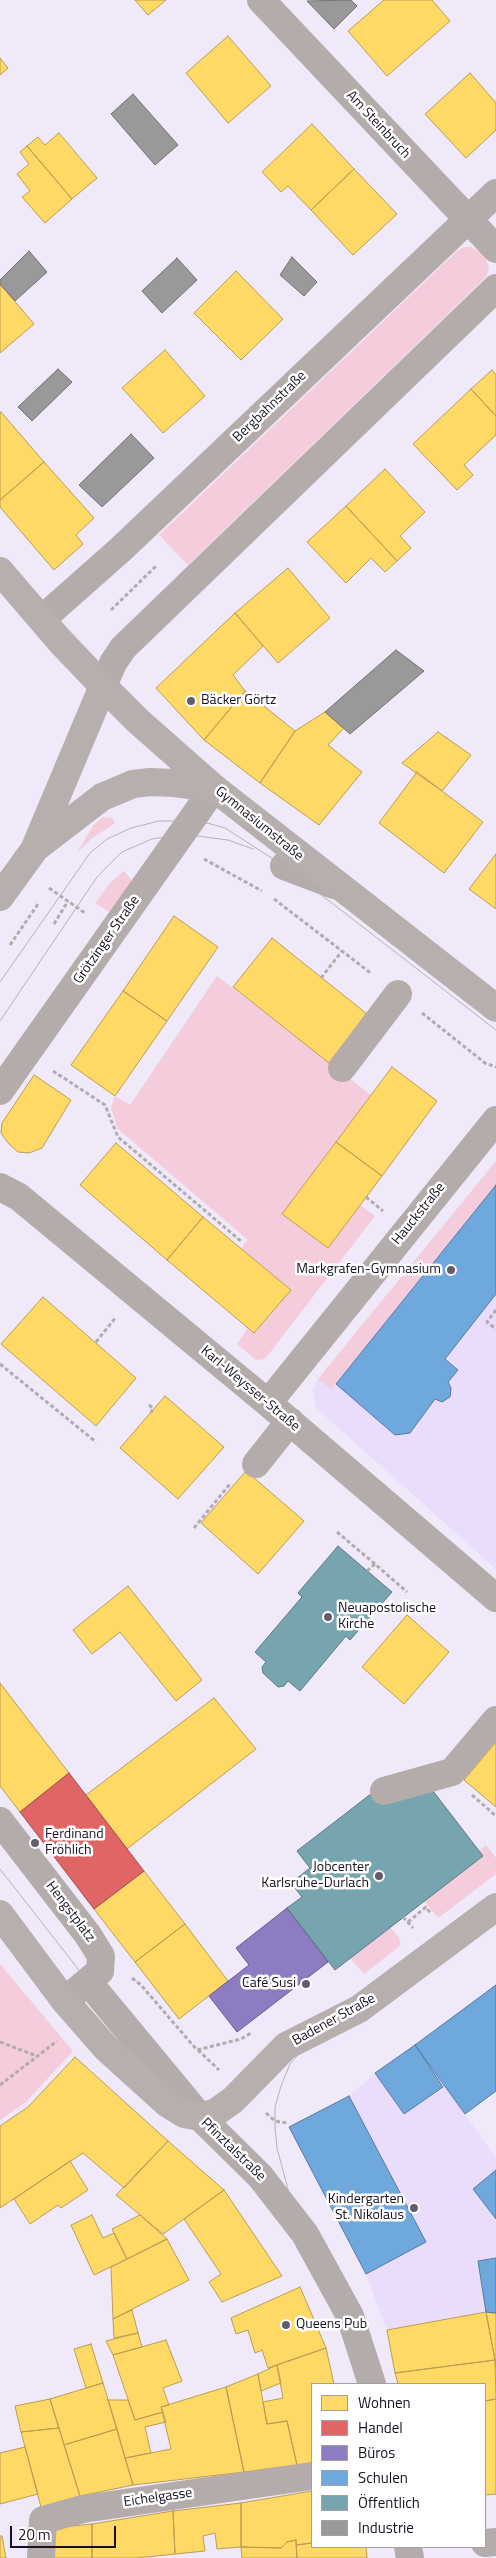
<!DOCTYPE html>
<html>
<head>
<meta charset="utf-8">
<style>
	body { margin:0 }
	#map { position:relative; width:496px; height:2558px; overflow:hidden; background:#f0e9f9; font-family:"Titillium Web",sans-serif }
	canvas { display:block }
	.legend { position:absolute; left:311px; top:2383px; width:175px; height:165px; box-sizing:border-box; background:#fff; border:1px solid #a39fa6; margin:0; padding:6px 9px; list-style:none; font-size:15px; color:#181020 }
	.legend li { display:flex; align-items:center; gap:10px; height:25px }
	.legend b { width:25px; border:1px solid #a39fa6 }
	.scale { position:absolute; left:10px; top:2526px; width:106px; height:22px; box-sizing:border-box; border:2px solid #181020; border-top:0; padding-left:6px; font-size:15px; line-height:18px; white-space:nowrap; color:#181020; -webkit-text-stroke:4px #fff; paint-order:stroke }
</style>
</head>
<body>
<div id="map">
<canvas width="496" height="2558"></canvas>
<ul class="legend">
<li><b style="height:14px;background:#ffd966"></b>Wohnen</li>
<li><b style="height:14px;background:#e06666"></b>Handel</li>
<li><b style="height:14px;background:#8e7cc3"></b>Büros</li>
<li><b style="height:14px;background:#6fa8dc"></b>Schulen</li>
<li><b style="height:14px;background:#76a5af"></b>Öffentlich</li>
<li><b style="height:14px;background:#999"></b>Industrie</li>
</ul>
<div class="scale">20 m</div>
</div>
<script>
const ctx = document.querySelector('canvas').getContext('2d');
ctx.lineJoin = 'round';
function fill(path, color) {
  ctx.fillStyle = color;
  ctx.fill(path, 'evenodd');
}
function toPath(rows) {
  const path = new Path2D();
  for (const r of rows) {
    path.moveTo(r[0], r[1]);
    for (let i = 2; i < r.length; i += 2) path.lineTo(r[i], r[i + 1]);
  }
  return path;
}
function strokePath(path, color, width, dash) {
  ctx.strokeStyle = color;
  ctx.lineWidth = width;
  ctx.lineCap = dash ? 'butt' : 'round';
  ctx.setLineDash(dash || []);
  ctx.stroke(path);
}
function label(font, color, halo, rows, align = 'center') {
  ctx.font = font + ' "Titillium Web",sans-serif';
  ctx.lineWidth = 5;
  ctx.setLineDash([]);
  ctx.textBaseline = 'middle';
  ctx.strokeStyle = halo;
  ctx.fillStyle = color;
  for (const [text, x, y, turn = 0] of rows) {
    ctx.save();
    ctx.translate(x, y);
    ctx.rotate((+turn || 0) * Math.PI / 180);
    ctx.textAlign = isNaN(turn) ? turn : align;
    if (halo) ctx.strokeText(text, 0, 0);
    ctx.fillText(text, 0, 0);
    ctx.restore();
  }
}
const built = toPath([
	[496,1161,496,1569,316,1408,313,1390,318,1379],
	[415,2045,496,2158,496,2258,478,2261,486,2312,387,2330,366,2274,289,2127,349,2096,376,2073]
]);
const green = toPath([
	[464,247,471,247,485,254,489,269,486,277,188,565,159,535,457,251],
	[103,817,112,818,115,823,91,839,76,854,93,826],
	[124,871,134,883,114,915,95,903,110,883],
	[217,976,371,1095,282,1214,328,1248,360,1205,375,1216,265,1359,256,1360,237,1344,248,1328,254,1333,291,1290,241,1248,248,1240,118,1129,111,1108,115,1096,130,1105],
	[496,1161,496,1185,331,1389,318,1379],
	[486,1845,496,1858,496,1874,438,1918,424,1901,482,1856,479,1851],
	[390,1927,399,1938,401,1945,364,1974,350,1958],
	[0,1964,73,2051,26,2102,0,2120]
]);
const homes = toPath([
	[135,0,166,0,148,15,135,0],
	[384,0,432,0,450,21,387,76,348,31,384,0],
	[228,36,271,86,228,123,186,73,228,36],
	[0,58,8,68,0,75,0,58],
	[470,73,496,103,496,130,466,158,425,114,470,73],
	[312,124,354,169,311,210,288,186,281,192,262,172,312,124],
	[59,133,97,178,72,199,27,146,38,137,45,145,59,133],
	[27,146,72,199,45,223,22,197,30,191,17,174,29,164,20,152,27,146],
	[354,169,397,214,353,255,311,210,354,169],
	[236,271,283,319,241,360,194,313,236,271],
	[0,284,34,324,0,353,0,284],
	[165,350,205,396,163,433,122,388,165,350],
	[492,370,496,375,496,416,471,389,492,370],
	[471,389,496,416,496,435,464,465,473,475,457,490,413,444,471,389],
	[1,412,44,462,0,500,0,413,1,412],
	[44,462,94,518,76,535,83,544,54,570,0,507,0,500,44,462],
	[385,469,425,512,400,536,411,548,397,561,346,506,385,469],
	[346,506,397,561,385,572,371,558,346,583,307,542,346,506],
	[288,568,330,618,278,663,235,613,288,568],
	[235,613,263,646,233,675,245,691,204,740,156,688,235,613],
	[245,691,295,731,260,783,204,740,245,691],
	[325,712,344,728,328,745,362,772,319,825,260,783,295,731,325,712],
	[438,732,471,755,442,791,402,763,438,732],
	[417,772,483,822,444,873,379,823,417,772],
	[496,854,496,909,469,889,496,854],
	[174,916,218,947,167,1021,123,991,174,916],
	[272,938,367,1014,329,1063,233,987,272,938],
	[123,991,167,1021,115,1096,71,1065,123,991],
	[392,1067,437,1101,382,1176,336,1142,392,1067],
	[34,1075,71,1100,42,1148,29,1153,18,1152,9,1144,1,1133,2,1123,34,1075],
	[336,1142,382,1176,328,1248,282,1214,336,1142],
	[116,1143,203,1217,167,1260,80,1185,116,1143],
	[203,1217,291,1290,254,1333,167,1260,203,1217],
	[43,1297,136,1378,96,1426,1,1344,43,1297],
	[165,1396,224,1447,178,1499,120,1448,165,1396],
	[246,1471,304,1521,258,1574,201,1523,246,1471],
	[128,1586,202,1680,176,1701,120,1632,92,1654,73,1630,128,1586],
	[407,1615,449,1652,404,1704,362,1667,407,1615],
	[0,1683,69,1773,20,1812,0,1786,0,1683],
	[214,1698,256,1749,127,1849,86,1795,214,1698],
	[496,1742,496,1807,464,1780,496,1742],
	[144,1871,185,1924,135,1962,94,1909,144,1871],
	[185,1924,228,1981,179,2019,135,1962,185,1924],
	[75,2057,168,2141,124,2188,83,2153,0,2208,0,2126,28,2107,75,2057],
	[168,2141,224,2190,163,2234,116,2195,168,2141],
	[70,2161,88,2190,61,2208,58,2205,30,2224,14,2199,70,2161],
	[224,2190,282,2276,222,2302,209,2282,221,2274,184,2219,224,2190],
	[92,2215,103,2238,114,2233,127,2259,94,2275,71,2225,92,2215],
	[140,2215,167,2239,127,2259,112,2229,140,2215],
	[167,2239,189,2280,113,2319,111,2267,167,2239],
	[300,2287,326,2348,268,2368,262,2350,255,2353,248,2330,236,2334,231,2318,300,2287],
	[132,2310,138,2333,114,2338,113,2319,132,2310],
	[486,2312,496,2313,496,2368,495,2360,486,2312],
	[486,2312,495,2360,395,2373,387,2330,486,2312],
	[138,2333,142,2347,113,2355,106,2341,138,2333],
	[166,2340,182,2381,163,2388,169,2405,161,2407,163,2412,135,2420,113,2355,166,2340],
	[91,2344,103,2383,86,2388,74,2349,91,2344],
	[326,2348,334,2384,312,2384,312,2463,297,2465,287,2421,267,2424,263,2402,283,2398,277,2365,326,2348],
	[495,2360,496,2399,485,2401,485,2384,398,2384,395,2373,495,2360],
	[277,2365,281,2383,261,2391,258,2374,277,2365],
	[258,2374,267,2424,287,2421,297,2465,244,2472,226,2387,258,2374],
	[103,2383,117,2429,64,2445,50,2399,103,2383],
	[226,2387,244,2472,133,2485,125,2458,171,2449,161,2407,226,2387],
	[50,2399,59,2428,21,2432,15,2406,50,2399],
	[496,2399,496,2494,485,2495,485,2401,496,2399],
	[108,2400,128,2400,135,2420,163,2412,166,2422,145,2427,151,2453,125,2458,108,2400],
	[59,2428,80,2496,41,2507,21,2432,59,2428],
	[117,2429,133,2485,80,2496,64,2445,117,2429],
	[25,2447,38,2494,0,2504,0,2453,25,2447],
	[312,2491,312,2543,296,2545,296,2540,287,2542,281,2548,241,2547,241,2503,312,2491],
	[241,2503,241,2547,217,2549,215,2533,203,2536,205,2551,175,2554,173,2511,241,2503],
	[173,2511,175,2554,137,2558,92,2558,92,2524,173,2511],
	[92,2524,92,2558,52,2558,53,2528,92,2524],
	[0,2536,2,2536,6,2558,0,2558,0,2536],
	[296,2540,297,2558,242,2558,241,2547,281,2548,287,2542,296,2540],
	[312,2543,312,2547,366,2547,367,2558,297,2558,296,2545,312,2543]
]);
const shops = toPath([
	[69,1773,144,1871,94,1909,20,1812,69,1773]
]);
const offices = toPath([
	[287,1908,328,1962,237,2032,209,1996,249,1965,236,1948,287,1908]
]);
const schools = toPath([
	[496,1185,496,1294,445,1359,458,1370,448,1382,451,1388,450,1397,442,1402,435,1399,410,1433,395,1435,336,1384,496,1185],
	[496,1985,496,2091,465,2114,415,2045,496,1985],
	[415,2045,443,2087,404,2114,375,2073,415,2045],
	[349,2096,426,2242,366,2274,289,2127,349,2096],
	[496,2170,496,2219,473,2189,496,2170],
	[496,2258,496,2313,486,2312,478,2261,496,2258]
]);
const public = toPath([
	[338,1546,392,1592,350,1640,346,1636,300,1691,288,1681,284,1686,278,1687,263,1673,262,1667,266,1662,255,1652,302,1597,298,1593,338,1546],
	[423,1778,483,1856,335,1970,287,1908,302,1897,291,1883,310,1868,297,1851,376,1790,387,1805,423,1778]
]);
const industry = toPath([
	[351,0,357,6,334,29,307,1,351,0],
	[133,94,178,145,155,165,111,114,133,94],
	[29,251,47,272,15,301,0,284,0,280,29,251],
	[292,257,317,282,304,296,280,275,292,257],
	[177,258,197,280,162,313,142,291,177,258],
	[58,369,72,382,32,421,18,407,58,369],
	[131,434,154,458,102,507,79,485,131,434],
	[396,650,424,671,350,734,325,712,396,650]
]);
const path = toPath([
	[111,610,156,566],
	[204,859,262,891],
	[49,888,85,913],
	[274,899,372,974],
	[54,924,68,901],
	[10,945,38,904],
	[321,978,342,951],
	[422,1013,485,1063,496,1067],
	[53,1071,105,1105,118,1137,242,1242],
	[366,1197,383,1211],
	[496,1310,487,1322,496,1329],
	[96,1342,116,1317],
	[0,1364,96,1442],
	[149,1405,153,1408,151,1413],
	[194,1528,230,1484],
	[337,1532,375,1564],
	[367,1571,375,1564,407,1592],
	[472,1795,496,1816],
	[403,1917,413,1928],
	[408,1922,426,1907,431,1914],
	[132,1978,141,1985,197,2050,241,2039,251,2033],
	[0,2042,37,2056],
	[198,2050,219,2070],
	[0,2085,57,2041],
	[266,2113,275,2121,287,2123]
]);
const minor = toPath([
	[261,0,496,249],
	[42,619,120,550,496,193],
	[103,686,113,663,123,648,496,288],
	[284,866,334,885],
	[342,1068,398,994],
	[0,1091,214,788],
	[0,1187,19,1197,268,1403,496,1598],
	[268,1403,496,1120],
	[256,1464,290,1421],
	[384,1791,452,1772,496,1720],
	[0,1821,88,1935,101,1956,100,1971,74,1993],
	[89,1983,200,2117,260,2176,305,2234,350,2316,372,2384],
	[485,2543,496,2542],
	[408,2547,410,2558],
	[41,2558,43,2520,83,2509,312,2476]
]);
const major = toPath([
	[0,571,60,641,103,686,138,721,214,788,496,1008],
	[37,847,102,797,133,784,150,782,174,783,214,788],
	[0,897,34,850,103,686],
	[0,1914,64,2000,106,2048,168,2104,184,2114,200,2117,216,2112,233,2100,286,2046,359,2009,496,1907]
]);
const tram = toPath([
	[0,982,90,853,107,839,131,828,159,821,191,821,211,824,225,828,284,866,496,1030],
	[0,1021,97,877,122,852,152,839,182,834,228,840,253,849],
	[0,1869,89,1983,238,2136,292,2200,336,2266,357,2310,382,2384],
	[289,2193,277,2148,275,2127,275,2107,281,2086,290,2064,322,2027,496,1895],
	[298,2216,337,2313,363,2384],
	[399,2547,401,2558],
	[416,2547,418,2558]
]);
const markers = [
	[191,701,5,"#645c6c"],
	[451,1270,5,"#645c6c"],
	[328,1617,5,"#645c6c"],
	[35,1843,5,"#645c6c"],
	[379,1876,5,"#645c6c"],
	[306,1984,5,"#645c6c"],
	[414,2208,5,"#645c6c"],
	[286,2325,5,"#645c6c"]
];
const streetNames = [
	["Am Steinbruch",378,125,47],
	["Bergbahnstraße",270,407,-44],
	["Gymnasiumstraße",259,824,39],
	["Grötzinger Straße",107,940,-55],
	["Hauckstraße",419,1214,-51],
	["Karl-Weysser-Straße",250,1389,40],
	["Hengstplatz",70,1912,53],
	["Badener Straße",334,2020,-29],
	["Pfinztalstraße",233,2150,44],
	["Eichelgasse",158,2498,-8]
];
const poiNames = [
	["Bäcker Görtz",201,701],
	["Markgrafen-Gymnasium",441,1270,"right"],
	["Neuapostolische",338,1609],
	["Kirche",338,1625],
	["Ferdinand",45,1835],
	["Fröhlich",45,1851],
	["Jobcenter",369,1868,"right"],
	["Karlsruhe-Durlach",369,1884,"right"],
	["Café Susi",296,1984,"right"],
	["Kindergarten",404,2200,"right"],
	["St. Nikolaus",404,2216,"right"],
	["Queens Pub",296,2325]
];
fill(built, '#eaddfb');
fill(green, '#f4ccdb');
fill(homes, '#ffd966');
strokePath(homes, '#ba9d51', 1);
fill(shops, '#e06666');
strokePath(shops, '#a44c51', 1);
fill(offices, '#8e7cc3');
strokePath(offices, '#6b5c92', 1);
fill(schools, '#6fa8dc');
strokePath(schools, '#557aa4', 1);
fill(public, '#76a5af');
strokePath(public, '#5a7884', 1);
fill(industry, '#999');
strokePath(industry, '#727075', 1);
strokePath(path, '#b2abad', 3, [4, 2.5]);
strokePath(minor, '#b4acaa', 28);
strokePath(major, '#b7aeae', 28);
strokePath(tram, '#b6b0b6', 1);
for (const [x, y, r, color] of markers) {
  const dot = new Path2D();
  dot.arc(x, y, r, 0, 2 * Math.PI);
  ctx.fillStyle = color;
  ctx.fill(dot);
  strokePath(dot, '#fff', 2);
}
label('14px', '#181020', '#fff', streetNames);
label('14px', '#181020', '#fff', poiNames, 'left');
</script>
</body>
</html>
